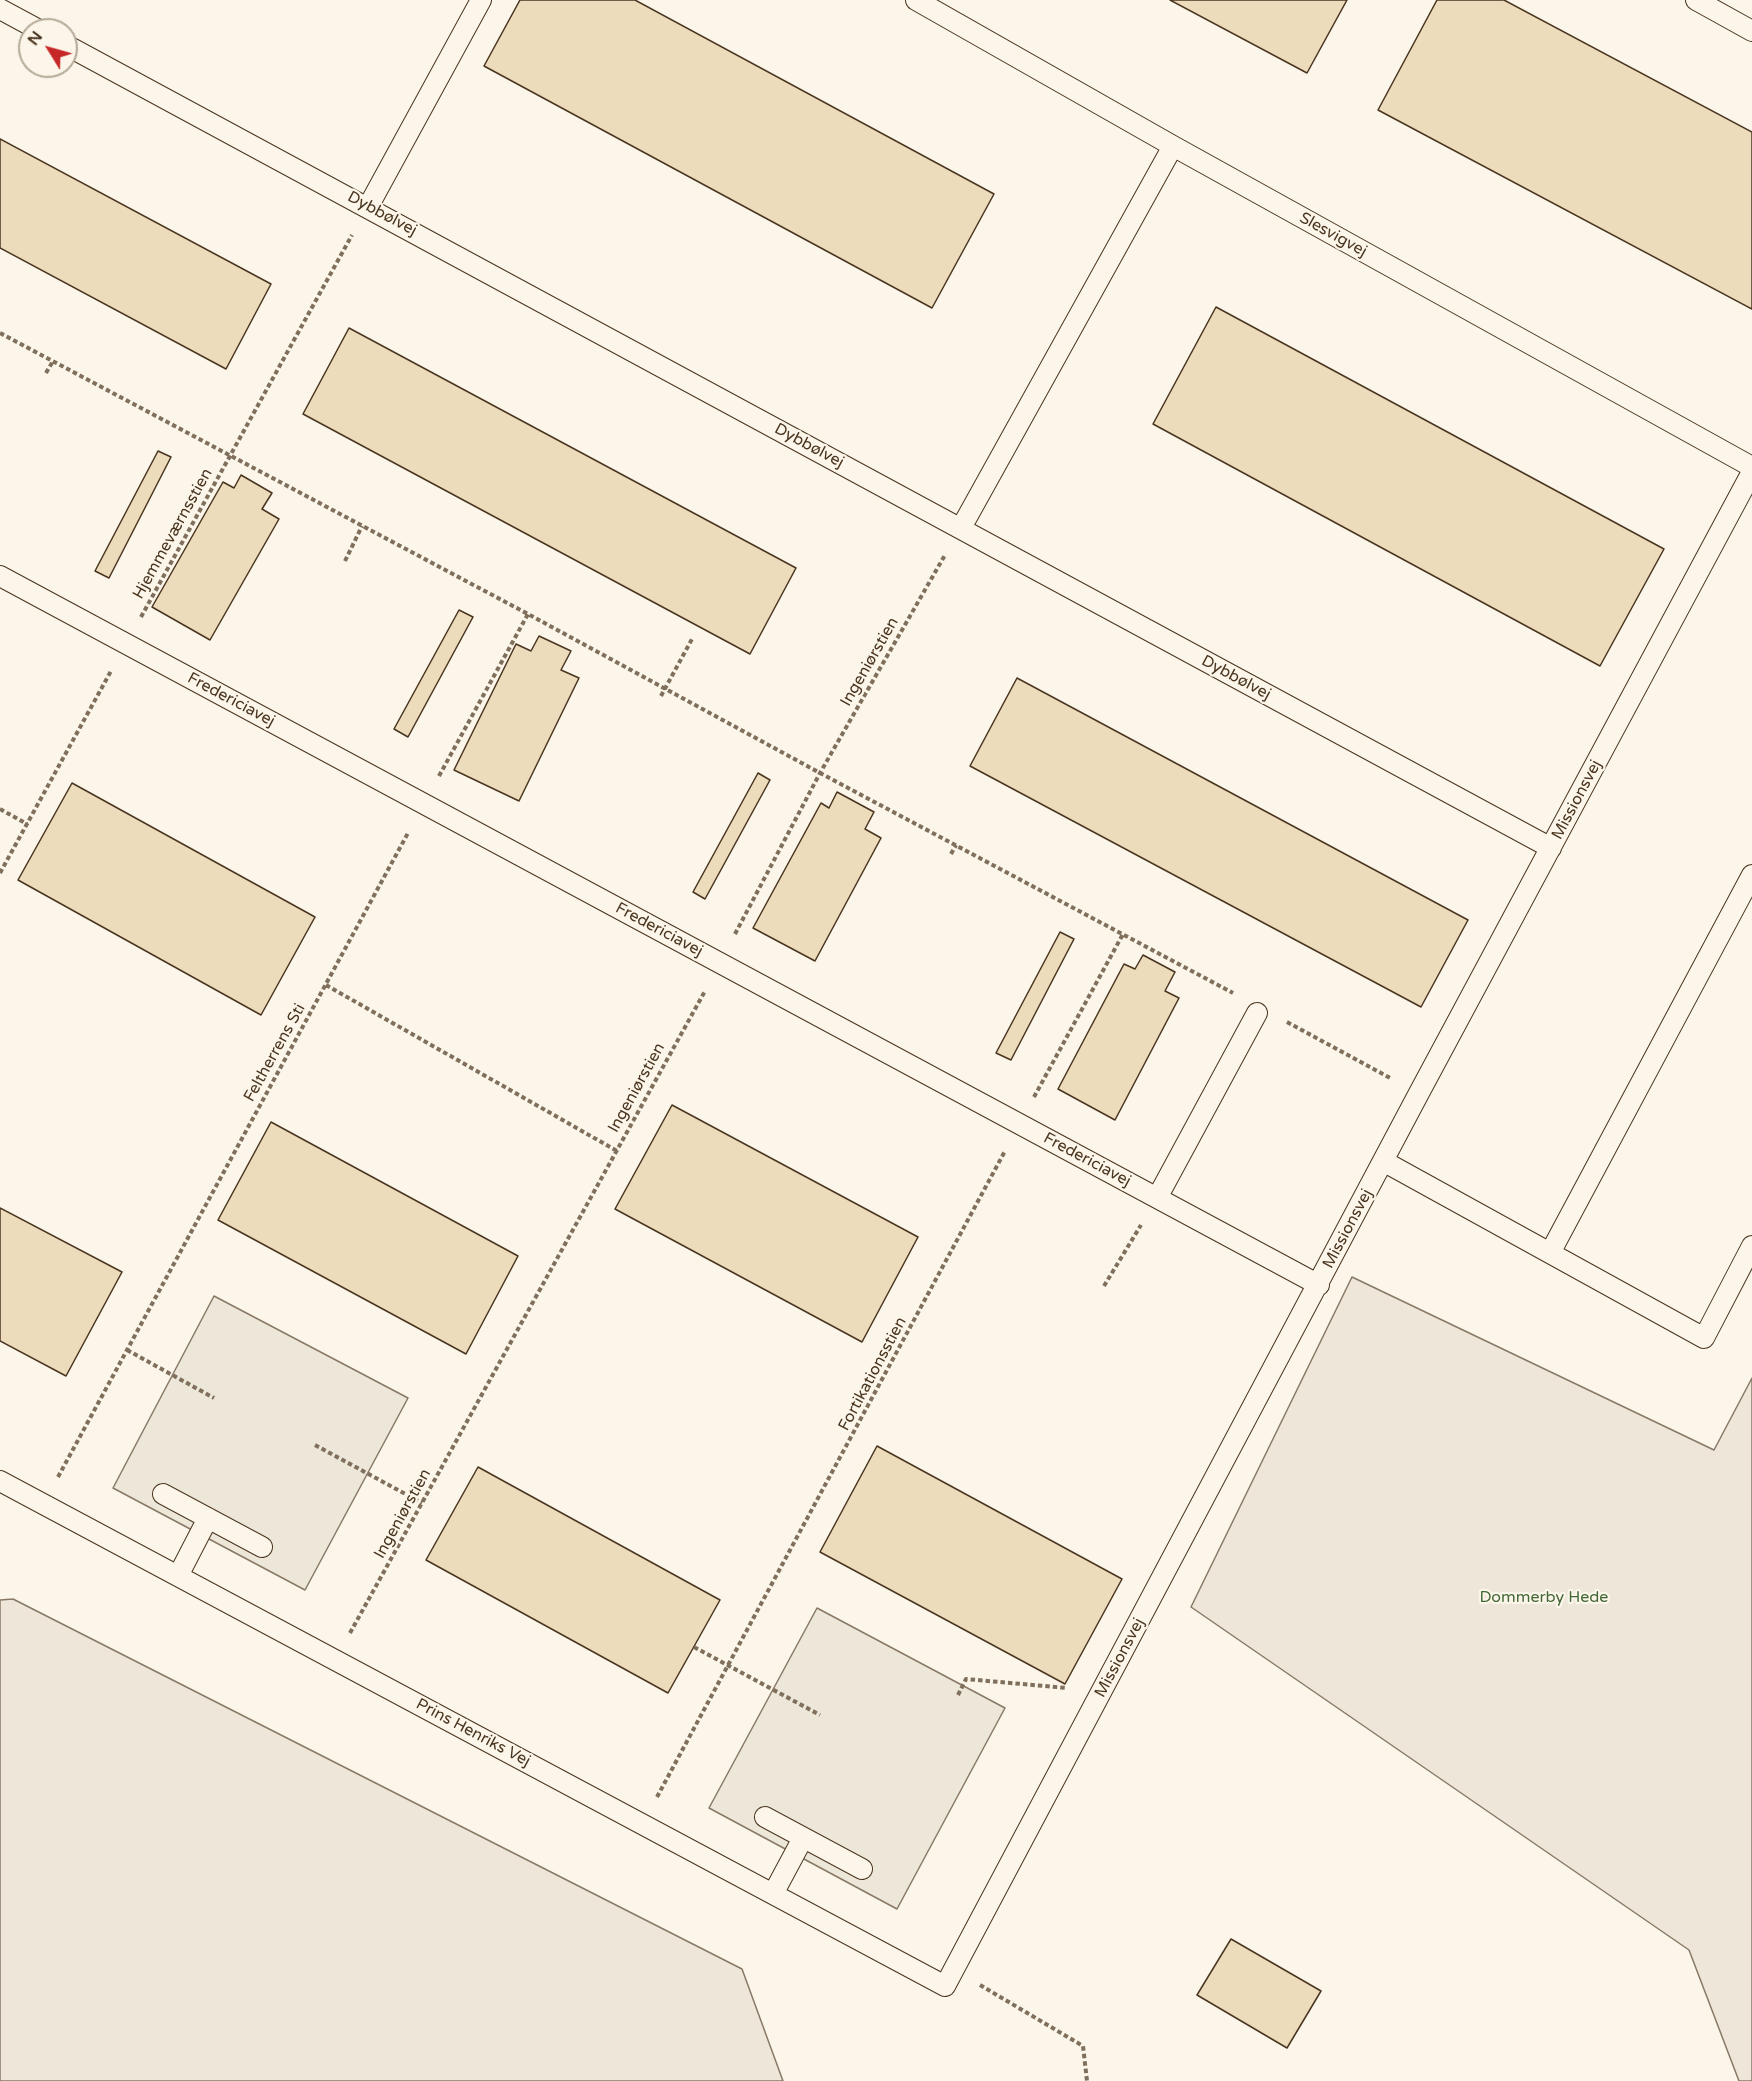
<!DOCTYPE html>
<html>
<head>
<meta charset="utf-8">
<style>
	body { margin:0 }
	#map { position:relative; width:1752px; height:2081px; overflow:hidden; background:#fbf6e9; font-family:"Varela Round",sans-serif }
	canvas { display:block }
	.north { position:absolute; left:18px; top:18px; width:60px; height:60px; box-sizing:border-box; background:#fbf6e9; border:2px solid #b4a999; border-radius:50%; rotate:307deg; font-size:16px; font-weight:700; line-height:24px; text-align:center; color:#4a3520 }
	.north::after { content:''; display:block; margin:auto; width:21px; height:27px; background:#c62828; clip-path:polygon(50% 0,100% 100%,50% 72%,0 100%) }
</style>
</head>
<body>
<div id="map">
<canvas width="1752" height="2081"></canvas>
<div class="north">N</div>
</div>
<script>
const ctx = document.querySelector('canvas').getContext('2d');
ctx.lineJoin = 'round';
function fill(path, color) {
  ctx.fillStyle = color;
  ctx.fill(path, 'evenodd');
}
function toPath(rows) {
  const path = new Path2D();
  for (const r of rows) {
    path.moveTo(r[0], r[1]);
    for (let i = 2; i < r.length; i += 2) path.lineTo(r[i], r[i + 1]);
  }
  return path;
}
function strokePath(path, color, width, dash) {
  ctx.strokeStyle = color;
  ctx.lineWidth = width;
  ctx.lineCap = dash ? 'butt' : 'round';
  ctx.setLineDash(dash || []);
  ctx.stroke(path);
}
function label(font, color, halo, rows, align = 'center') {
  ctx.font = font + ' "Varela Round",sans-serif';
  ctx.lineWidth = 4.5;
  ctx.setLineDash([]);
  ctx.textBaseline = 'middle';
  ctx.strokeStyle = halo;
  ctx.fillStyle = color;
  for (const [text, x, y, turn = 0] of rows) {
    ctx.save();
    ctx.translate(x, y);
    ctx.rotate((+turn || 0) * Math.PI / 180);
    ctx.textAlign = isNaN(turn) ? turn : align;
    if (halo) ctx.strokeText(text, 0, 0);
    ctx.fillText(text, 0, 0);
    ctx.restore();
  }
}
const green = toPath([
	[1352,1277,1714,1450,1752,1378,1752,2081,1739,2081,1689,1950,1191,1607,1352,1277],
	[13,1599,742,1969,783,2081,0,2081,0,1600,13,1599]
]);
const parking = toPath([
	[214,1296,408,1398,305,1590,113,1488,214,1296],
	[817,1608,1005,1708,897,1909,709,1808,817,1608]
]);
const building = toPath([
	[520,0,635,0,994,194,932,308,484,66,520,0],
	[1170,0,1347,0,1307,73,1170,0],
	[1437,0,1504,0,1752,132,1752,309,1378,110,1437,0],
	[0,139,271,284,226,369,0,248,0,139],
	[1216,307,1664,549,1600,666,1153,424,1216,307],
	[349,328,796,568,750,654,303,414,349,328],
	[158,451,171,457,109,578,95,571,158,451],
	[241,475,272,493,262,509,279,519,210,640,152,607,223,482,234,488,241,475],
	[459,610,473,617,408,737,394,729,459,610],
	[539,636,571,651,561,670,579,678,519,801,454,770,516,644,531,651,539,636],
	[1017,678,1468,920,1421,1007,970,766,1017,678],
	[758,773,770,780,705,899,693,892,758,773],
	[72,783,315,917,261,1015,18,880,72,783],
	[837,792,874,812,865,829,881,838,815,961,753,928,821,803,829,808,837,792],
	[1060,932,1074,939,1011,1060,996,1053,1060,932],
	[1143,955,1175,972,1165,991,1179,998,1115,1120,1058,1089,1124,964,1135,969,1143,955],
	[672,1105,918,1237,862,1342,615,1209,672,1105],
	[271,1122,518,1256,466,1354,218,1220,271,1122],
	[0,1208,122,1272,66,1376,0,1341,0,1208],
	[877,1446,1122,1579,1065,1684,820,1552,877,1446],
	[478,1467,720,1600,668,1693,426,1560,478,1467],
	[1231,1939,1321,1991,1287,2048,1197,1995,1231,1939]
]);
const path = toPath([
	[0,333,528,614,820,773,1233,993],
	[46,373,53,361],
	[345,561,362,526],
	[141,617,352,235],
	[661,696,692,639],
	[439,776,528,614],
	[0,809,27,824],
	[951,854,956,845],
	[0,873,111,671],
	[735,934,820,773,945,555],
	[326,985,617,1151],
	[1287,1022,1392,1079],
	[1034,1097,1123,934],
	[1104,1286,1141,1225],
	[127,1350,214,1398],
	[315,1445,422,1503],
	[58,1477,408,833],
	[350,1633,705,991],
	[694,1647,820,1715],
	[958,1695,966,1679,1067,1688],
	[657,1797,1005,1151],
	[980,1985,1083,2046,1087,2081]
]);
const service = toPath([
	[916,0,1173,146,1752,467],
	[1696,0,1752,31],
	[0,9,39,30],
	[66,45,1551,848],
	[368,207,481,0],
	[961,528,1173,146],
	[0,576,1319,1285],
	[1383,1161,1704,1338,1752,1246],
	[1157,1198,1257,1013],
	[1550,1253,1752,875],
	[0,1481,945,1986,1419,1093,1752,472],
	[163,1494,262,1547],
	[178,1576,208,1518],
	[765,1817,862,1869],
	[773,1894,803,1838]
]);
const streetNames = [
	["Dybbølvej",382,214,28],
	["Slesvigvej",1333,235,29],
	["Dybbølvej",809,446,28],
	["Hjemmeværnsstien",173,534,-61],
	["Ingeniørstien",870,662,-60],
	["Dybbølvej",1236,678,28],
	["Fredericiavej",231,700,28],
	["Missionsvej",1577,800,-62],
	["Fredericiavej",659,930,28],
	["Feltherrens Sti",275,1053,-61],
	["Ingeniørstien",637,1088,-61],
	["Fredericiavej",1087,1160,28],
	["Missionsvej",1348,1229,-62],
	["Fortikationsstien",873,1374,-62],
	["Ingeniørstien",403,1514,-61],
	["Missionsvej",1120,1658,-62],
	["Prins Henriks Vej",473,1733,28]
];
const parkNames = [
	["Dommerby Hede",1544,1598]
];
fill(green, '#ede6d9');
strokePath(green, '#887966', 1.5);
fill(parking, '#ede7d9');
strokePath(parking, '#887966', 1.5);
fill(building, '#ecdcbc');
strokePath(building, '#4a3520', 1.5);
strokePath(service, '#4a3520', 22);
strokePath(path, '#7f6f5c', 4, [4.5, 3]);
strokePath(service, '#fbf6e9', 20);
label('16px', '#4a3520', '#fbf6e9', streetNames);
label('16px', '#436837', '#fbf6e9', parkNames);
</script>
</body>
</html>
